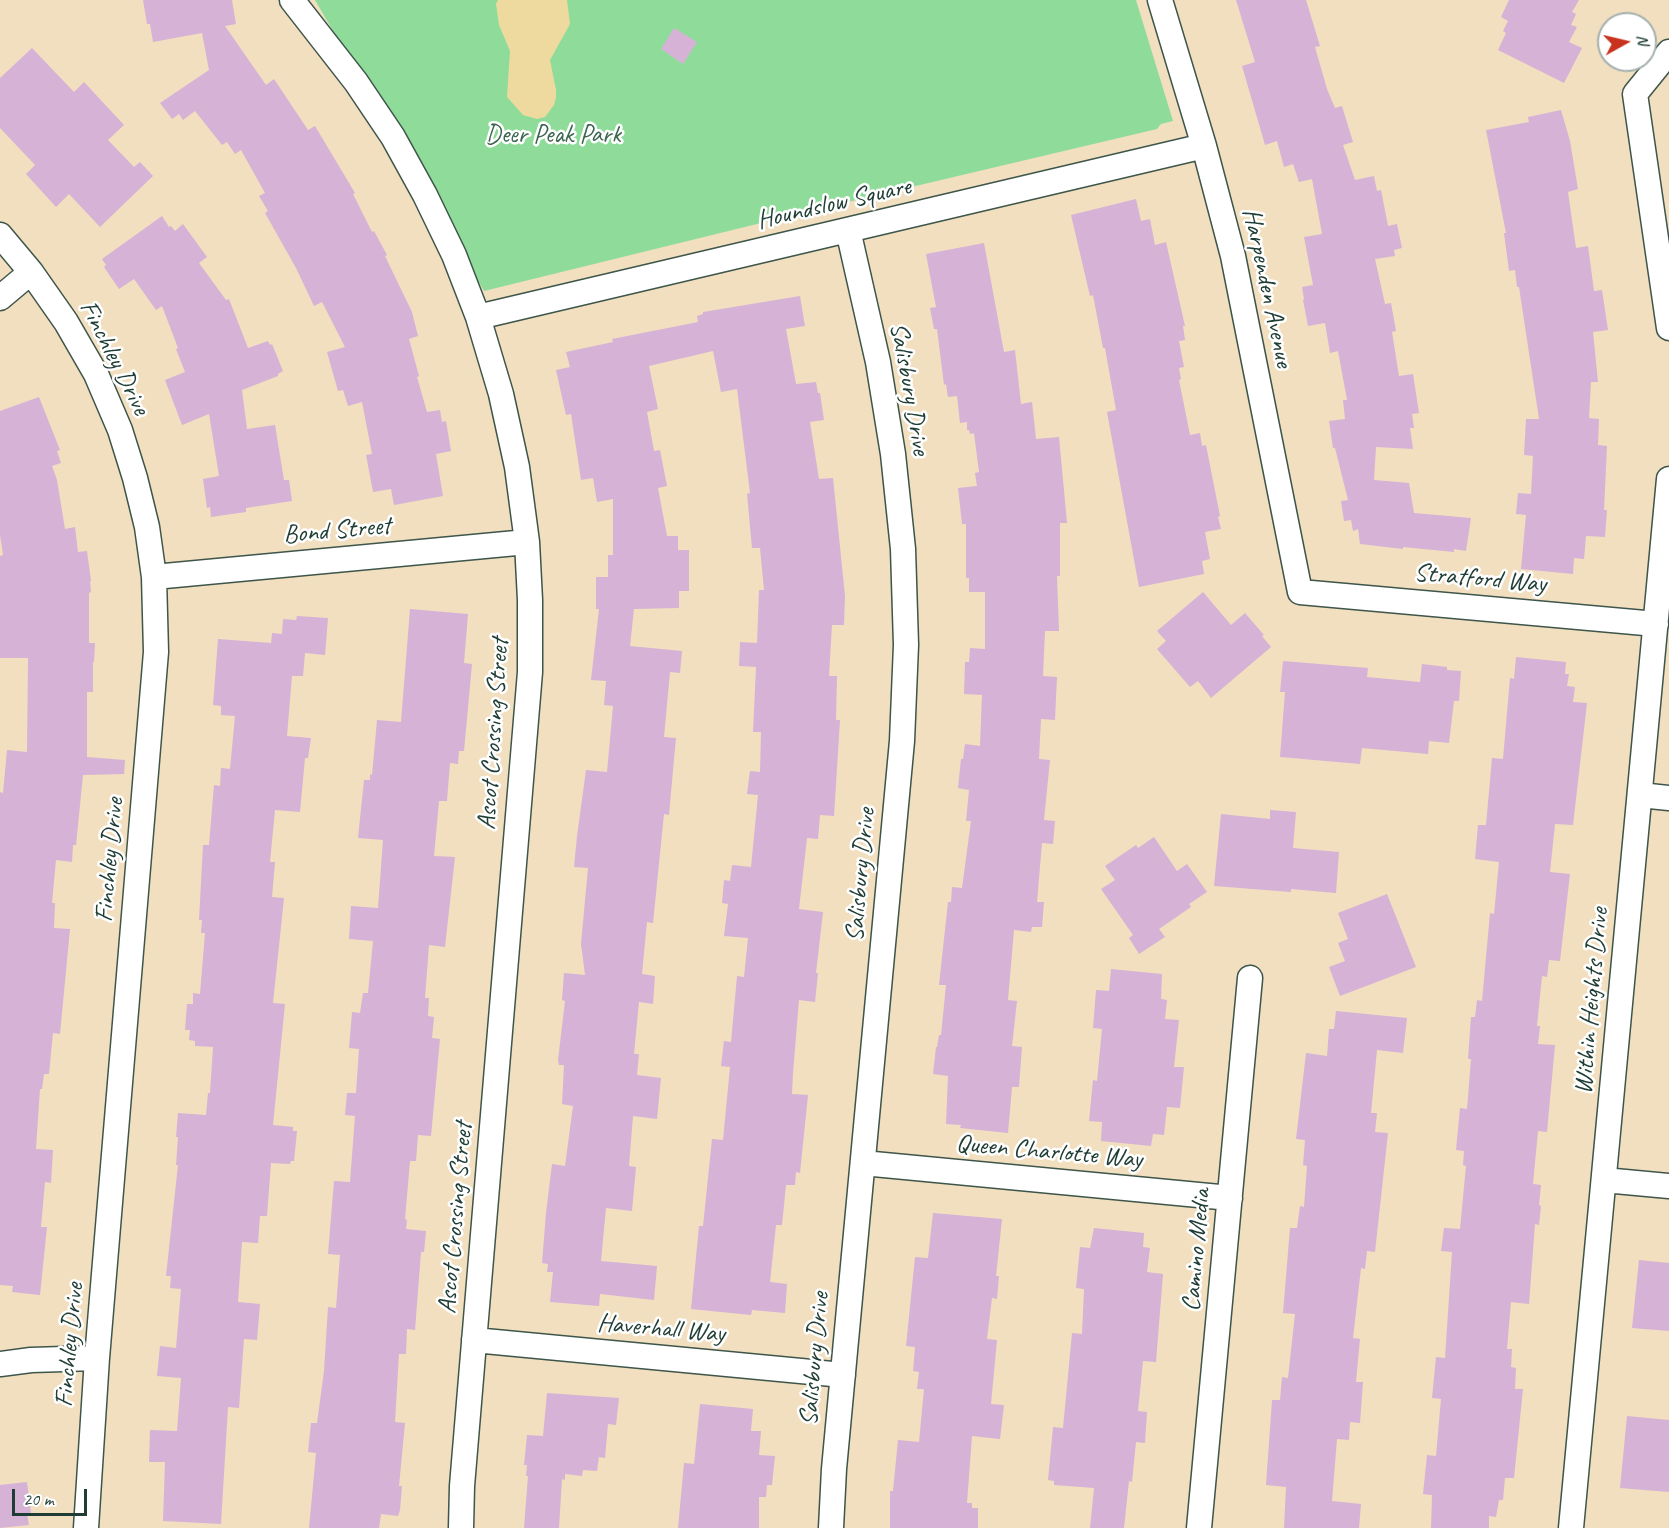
<!DOCTYPE html>
<html>
<head>
<meta charset="utf-8">
<style>
	body { margin:0 }
	#map { position:relative; width:1669px; height:1528px; overflow:hidden; background:#f1dfc0; font-family:Caveat,sans-serif }
	canvas { display:block }
	.north { position:absolute; left:1597px; top:12px; width:60px; height:60px; box-sizing:border-box; background:#fff; border:2px solid #a5b1ae; border-radius:50%; rotate:82deg; font-size:16px; font-weight:700; line-height:24px; text-align:center; color:#1f3d34 }
	.north::after { content:''; display:block; margin:auto; width:21px; height:27px; background:#c8321e; clip-path:polygon(50% 0,100% 100%,50% 72%,0 100%) }
	.scale { position:absolute; left:12px; top:1489px; width:75px; height:27px; box-sizing:border-box; border:3px solid #1f3d34; border-top:0; padding-left:8px; font-size:18px; line-height:21px; white-space:nowrap; color:#1f3d34; -webkit-text-stroke:4px #fff; paint-order:stroke }
</style>
</head>
<body>
<div id="map">
<canvas width="1669" height="1528"></canvas>
<div class="north">N</div>
<div class="scale">20 m</div>
</div>
<script>
const ctx = document.querySelector('canvas').getContext('2d');
ctx.lineJoin = 'round';
function fill(path, color) {
  ctx.fillStyle = color;
  ctx.fill(path, 'evenodd');
}
function toPath(rows) {
  const path = new Path2D();
  for (const r of rows) {
    path.moveTo(r[0], r[1]);
    for (let i = 2; i < r.length; i += 2) path.lineTo(r[i], r[i + 1]);
  }
  return path;
}
function strokePath(path, color, width, dash) {
  ctx.strokeStyle = color;
  ctx.lineWidth = width;
  ctx.lineCap = dash ? 'butt' : 'round';
  ctx.setLineDash(dash || []);
  ctx.stroke(path);
}
function label(font, color, halo, rows, align = 'center') {
  ctx.font = font + ' Caveat,sans-serif';
  ctx.lineWidth = 5;
  ctx.setLineDash([]);
  ctx.textBaseline = 'middle';
  ctx.strokeStyle = halo;
  ctx.fillStyle = color;
  for (const [text, x, y, turn = 0] of rows) {
    ctx.save();
    ctx.translate(x, y);
    ctx.rotate((+turn || 0) * Math.PI / 180);
    ctx.textAlign = isNaN(turn) ? turn : align;
    if (halo) ctx.strokeText(text, 0, 0);
    ctx.fillText(text, 0, 0);
    ctx.restore();
  }
}
const green = toPath([
	[315,0,1136,0,1173,121,1161,124,1157,129,814,210,484,291]
]);
const sand = toPath([
	[498,0,567,0,570,24,550,60,556,90,556,97,554,105,545,117,537,119,523,115,507,97,510,51,499,25,496,4]
]);
const building = toPath([
	[143,0,232,0,236,24,225,26,266,85,274,79,308,130,315,126,355,193,353,194,372,232,374,231,387,255,385,256,412,312,418,336,409,339,419,376,417,377,427,412,440,410,442,422,446,421,451,451,436,454,443,496,394,505,391,489,373,492,366,455,372,454,362,402,348,406,343,390,338,391,327,352,345,347,322,302,314,306,296,268,265,213,268,211,259,196,265,193,241,150,235,154,227,142,222,145,195,111,183,120,179,114,172,119,160,103,209,70,202,33,153,42,150,24,147,24],
	[1236,0,1306,0,1320,46,1315,47,1327,89,1335,108,1342,106,1353,142,1343,145,1355,180,1374,176,1377,191,1381,190,1388,226,1397,224,1402,248,1394,250,1395,256,1375,259,1385,304,1391,303,1396,331,1392,332,1399,376,1413,374,1419,413,1412,414,1414,428,1410,428,1413,449,1376,447,1374,480,1409,483,1414,513,1471,518,1466,551,1454,549,1454,552,1403,547,1403,549,1360,544,1358,529,1353,531,1351,520,1344,521,1341,501,1348,500,1335,448,1333,448,1329,421,1345,419,1343,400,1347,400,1338,351,1330,353,1325,323,1308,326,1303,300,1304,299,1302,287,1313,285,1304,237,1322,234,1312,179,1299,182,1293,164,1284,167,1277,141,1265,145,1242,66,1255,62],
	[1509,0,1579,0,1572,12,1576,14,1571,25,1577,27,1569,42,1582,48,1564,83,1498,50,1506,33,1503,31,1508,21,1501,17],
	[674,28,697,42,683,64,661,49],
	[32,48,74,92,84,82,124,125,108,140,134,167,140,162,153,176,100,227,69,194,56,207,26,174,35,165,0,128,0,78],
	[1561,110,1570,141,1578,189,1568,192,1576,248,1588,246,1594,291,1602,290,1608,330,1593,332,1598,382,1591,382,1589,418,1599,419,1598,445,1607,446,1604,510,1607,510,1605,537,1586,536,1584,559,1574,558,1573,574,1521,569,1526,515,1516,514,1518,493,1531,494,1533,456,1524,455,1526,419,1539,419,1519,287,1517,287,1515,270,1509,271,1504,233,1506,233,1486,130,1529,122,1528,117],
	[1136,199,1141,221,1150,219,1155,245,1166,242,1185,326,1183,326,1185,340,1179,341,1184,367,1179,368,1181,379,1179,380,1190,435,1200,433,1202,446,1206,445,1220,516,1218,517,1221,529,1205,532,1210,559,1202,561,1204,574,1139,587,1107,412,1116,410,1105,348,1103,348,1093,295,1090,296,1071,215],
	[162,216,169,227,171,226,175,231,183,224,207,257,199,263,226,300,229,299,248,348,268,341,270,345,272,344,283,371,278,374,278,376,242,390,247,429,275,425,284,480,289,480,292,501,246,508,246,512,211,517,210,507,207,508,203,479,219,476,209,414,182,425,165,380,185,372,176,349,178,348,162,306,156,310,134,279,119,289,104,267,106,265,102,259],
	[984,243,1004,352,1015,350,1021,404,1032,402,1036,439,1059,437,1067,523,1060,523,1060,576,1057,576,1059,631,1045,631,1043,676,1057,677,1055,720,1041,719,1039,759,1050,760,1044,820,1055,821,1053,844,1042,843,1037,902,1044,902,1042,927,1032,927,1031,932,1014,930,1008,1000,1017,1001,1012,1046,1022,1047,1019,1087,1012,1087,1008,1133,960,1128,961,1125,946,1124,948,1076,933,1074,936,1047,937,1047,939,1035,941,1035,946,985,939,985,948,902,951,902,952,887,962,888,971,821,966,821,969,790,958,788,961,759,963,759,965,744,980,746,982,695,964,694,965,662,969,662,970,648,985,649,985,592,969,592,969,578,966,578,966,524,962,524,958,488,977,486,975,473,979,472,974,433,970,434,969,430,967,430,967,422,960,423,957,396,948,397,946,384,944,385,937,329,934,329,930,308,936,307,926,254],
	[800,296,805,326,786,329,796,384,816,382,818,393,820,393,824,420,810,422,819,479,833,478,845,596,844,625,832,625,829,676,837,676,836,720,840,720,834,816,820,815,818,839,807,838,799,909,823,912,816,973,818,973,815,1002,799,1000,793,1073,792,1094,808,1095,800,1173,796,1172,795,1185,786,1185,782,1225,776,1225,770,1282,787,1284,785,1313,752,1310,751,1315,691,1309,699,1226,703,1226,712,1139,723,1140,730,1067,721,1066,724,1041,731,1042,737,976,744,977,748,938,724,936,728,904,722,903,724,880,730,881,732,865,751,867,758,795,747,794,750,771,760,772,761,732,753,732,756,667,739,666,740,642,757,643,759,590,764,590,760,548,752,548,747,494,750,493,737,389,721,392,713,351,649,366,658,409,647,412,654,451,660,450,667,486,658,488,667,536,678,536,678,550,689,550,689,591,679,591,679,608,634,609,630,646,682,651,680,673,670,672,664,737,676,738,674,759,669,815,664,814,653,923,647,922,642,974,655,976,653,1004,639,1002,634,1054,639,1054,637,1075,661,1078,657,1119,633,1116,629,1166,636,1167,632,1211,606,1208,601,1261,657,1266,654,1300,600,1294,599,1306,550,1302,553,1272,547,1272,548,1264,542,1263,546,1213,552,1164,565,1166,573,1106,562,1104,564,1065,559,1065,558,1060,565,1001,562,1000,564,973,585,975,581,944,588,868,574,867,577,836,586,770,607,772,613,706,604,705,606,681,591,680,599,609,596,609,596,577,608,577,608,555,613,555,613,499,597,502,593,478,581,480,571,414,566,415,556,370,570,367,566,352,613,342,612,339,698,322,697,316,703,314,703,312],
	[39,397,60,450,57,451,61,463,52,466,57,480,65,529,75,527,78,552,87,551,91,581,90,581,91,592,89,593,89,643,95,643,94,662,93,662,93,692,87,692,87,757,125,760,124,774,83,775,76,845,73,845,72,862,56,860,52,903,55,903,54,928,70,929,60,1034,53,1033,49,1074,44,1074,42,1089,40,1089,36,1149,53,1150,51,1183,45,1182,41,1227,47,1227,40,1295,12,1292,13,1286,0,1285,0,792,3,793,7,750,27,752,28,658,0,658,0,556,3,555,0,535,0,411],
	[1203,592,1231,625,1245,613,1264,635,1262,636,1271,647,1211,698,1198,681,1190,687,1157,649,1166,641,1157,631],
	[410,609,468,614,464,663,472,664,464,751,459,751,458,764,450,763,447,801,439,801,434,856,455,857,445,947,429,945,425,998,429,998,428,1016,434,1017,432,1038,440,1039,431,1136,418,1135,416,1161,410,1161,405,1219,407,1220,406,1229,426,1231,424,1252,421,1252,415,1330,407,1329,406,1354,399,1354,395,1422,405,1423,399,1486,402,1486,400,1510,398,1516,381,1514,379,1528,309,1528,316,1453,308,1452,311,1423,317,1423,324,1371,328,1307,336,1308,340,1255,328,1254,334,1181,350,1182,355,1116,345,1115,347,1093,356,1093,359,1049,349,1048,352,1012,360,1013,363,993,368,993,373,941,349,939,351,906,378,908,383,840,358,838,364,780,370,780,370,774,372,775,377,720,401,722],
	[297,616,328,618,325,655,305,653,303,676,292,676,287,736,311,738,308,758,305,758,300,812,275,810,270,862,275,862,272,897,284,898,273,1003,285,1004,273,1125,293,1127,293,1131,297,1131,294,1161,291,1161,290,1164,271,1163,267,1216,260,1216,258,1243,242,1242,238,1302,260,1304,257,1340,244,1339,239,1408,228,1407,221,1524,163,1521,165,1462,149,1462,150,1430,177,1431,181,1378,157,1376,160,1346,176,1348,181,1289,170,1288,171,1276,166,1276,178,1165,176,1165,178,1137,176,1137,178,1113,206,1115,208,1093,210,1093,213,1047,195,1046,195,1041,189,1040,190,1030,185,1030,187,1004,193,1004,193,993,200,994,205,933,201,933,202,920,199,920,203,845,209,845,214,785,220,786,221,768,230,769,235,716,221,715,221,706,213,705,218,639,271,643,272,633,282,634,283,619,296,620],
	[1516,657,1566,662,1565,674,1569,674,1567,686,1575,687,1573,702,1587,703,1573,825,1555,824,1550,872,1570,874,1560,961,1549,960,1547,977,1542,976,1537,1026,1540,1026,1538,1044,1555,1045,1547,1132,1538,1131,1533,1184,1541,1185,1539,1205,1541,1206,1539,1225,1535,1224,1529,1304,1511,1302,1507,1349,1512,1349,1511,1367,1516,1368,1515,1389,1523,1389,1514,1478,1505,1478,1503,1500,1499,1500,1496,1517,1489,1516,1489,1528,1431,1528,1432,1495,1423,1494,1427,1455,1436,1456,1441,1399,1432,1398,1436,1357,1445,1358,1452,1252,1441,1251,1444,1228,1460,1229,1466,1166,1463,1165,1464,1151,1456,1150,1460,1108,1467,1109,1471,1059,1468,1059,1471,1017,1475,1017,1477,1000,1482,1001,1490,913,1494,914,1499,862,1475,859,1478,825,1486,825,1492,758,1503,759,1510,678,1514,679],
	[1283,661,1368,668,1367,677,1420,682,1422,664,1447,667,1447,670,1461,671,1459,701,1454,701,1449,743,1429,741,1428,754,1362,748,1360,764,1280,757,1285,692,1280,692],
	[1270,810,1296,812,1293,848,1339,852,1336,893,1291,889,1291,892,1214,886,1221,814,1270,819],
	[1154,837,1177,871,1187,864,1207,892,1189,904,1191,907,1159,929,1165,937,1139,954,1129,938,1133,935,1101,889,1115,880,1105,866,1136,845,1138,848],
	[1387,894,1416,967,1340,996,1329,967,1345,961,1338,943,1348,939,1338,913],
	[1111,969,1162,974,1161,999,1167,1000,1165,1019,1179,1020,1174,1067,1184,1067,1180,1108,1167,1107,1164,1135,1153,1134,1151,1146,1101,1141,1102,1122,1089,1121,1093,1080,1097,1081,1102,1029,1093,1028,1096,990,1109,991],
	[1336,1011,1407,1018,1403,1053,1377,1050,1371,1113,1377,1113,1375,1132,1388,1133,1375,1252,1367,1251,1365,1269,1361,1268,1353,1338,1360,1339,1356,1382,1363,1382,1360,1423,1350,1422,1349,1440,1337,1439,1332,1501,1361,1504,1359,1528,1284,1528,1286,1487,1266,1485,1272,1400,1280,1400,1282,1377,1288,1378,1295,1314,1283,1313,1290,1228,1297,1228,1300,1206,1304,1207,1307,1166,1303,1165,1305,1140,1296,1139,1306,1053,1327,1056,1329,1029,1334,1029],
	[933,1213,1002,1219,996,1276,999,1276,997,1299,992,1298,987,1339,997,1340,991,1404,1004,1405,1000,1439,972,1436,967,1503,972,1503,972,1508,978,1508,978,1528,890,1528,890,1491,893,1491,898,1440,919,1442,924,1389,917,1389,919,1372,913,1371,915,1347,906,1346,915,1257,928,1258],
	[1094,1228,1144,1233,1143,1247,1150,1248,1147,1272,1163,1274,1156,1362,1143,1361,1138,1411,1147,1412,1145,1443,1136,1442,1132,1482,1129,1481,1124,1528,1090,1528,1094,1488,1054,1485,1054,1481,1048,1480,1053,1427,1063,1428,1072,1333,1082,1334,1084,1289,1076,1288,1080,1247,1090,1248],
	[1639,1260,1669,1263,1669,1331,1632,1328],
	[547,1393,619,1398,616,1425,608,1424,605,1458,599,1457,597,1471,583,1470,582,1476,565,1474,565,1480,562,1479,559,1528,524,1528,528,1476,526,1476,527,1465,524,1465,527,1435,543,1436],
	[700,1404,753,1409,751,1431,761,1431,759,1455,775,1456,772,1485,767,1485,766,1497,759,1497,759,1528,678,1528,684,1463,694,1464],
	[1627,1416,1669,1420,1669,1492,1620,1488],
	[27,1482,31,1513,27,1513,29,1525,0,1528,0,1485]
]);
const street = toPath([
	[292,0,356,82,393,137,425,195,454,255,478,317,501,394,517,467,527,542,530,600,530,672,462,1486,461,1528],
	[1160,0,1204,146,1233,256,1300,592,1656,624],
	[1669,52,1635,94,1669,328],
	[0,235,31,272,66,322,96,374,120,430,135,478,147,527,154,577,156,652,97,1358,86,1528],
	[0,298,31,272],
	[478,317,1204,146],
	[154,577,527,542],
	[1640,795,1669,798],
	[863,1163,1230,1198],
	[1604,1180,1669,1186],
	[474,1340,843,1375],
	[0,1364,31,1360,97,1358],
	[831,1528,834,1469,902,741,906,645,903,549,893,454,878,362,848,230],
	[1199,1528,1250,978],
	[1571,1528,1669,479]
]);
const parkNames = [
	["Deer Peak Park",553,135]
];
const streetNames = [
	["Houndslow Square",834,204,-13],
	["Harpenden Avenue",1267,288,78],
	["Finchley Drive",114,358,63],
	["Salisbury Drive",909,389,80],
	["Bond Street",337,531,-5],
	["Stratford Way",1480,579,5],
	["Ascot Crossing Street",494,734,-86],
	["Finchley Drive",110,860,-85],
	["Salisbury Drive",861,875,-85],
	["Within Heights Drive",1592,1001,-85],
	["Queen Charlotte Way",1049,1152,5],
	["Ascot Crossing Street",456,1218,-85],
	["Camino Media",1197,1250,-85],
	["Haverhall Way",661,1329,5],
	["Finchley Drive",70,1345,-85],
	["Salisbury Drive",815,1359,-85]
];
fill(green, '#8fdc9a');
fill(sand, '#eeda9e');
fill(building, '#d6b2d6');
strokePath(street, '#3e5549', 27);
strokePath(street, '#fff', 24);
label('26px', '#3b654e', '#fff', parkNames);
label('26px', '#1f3d34', '#fff', streetNames);
</script>
</body>
</html>
